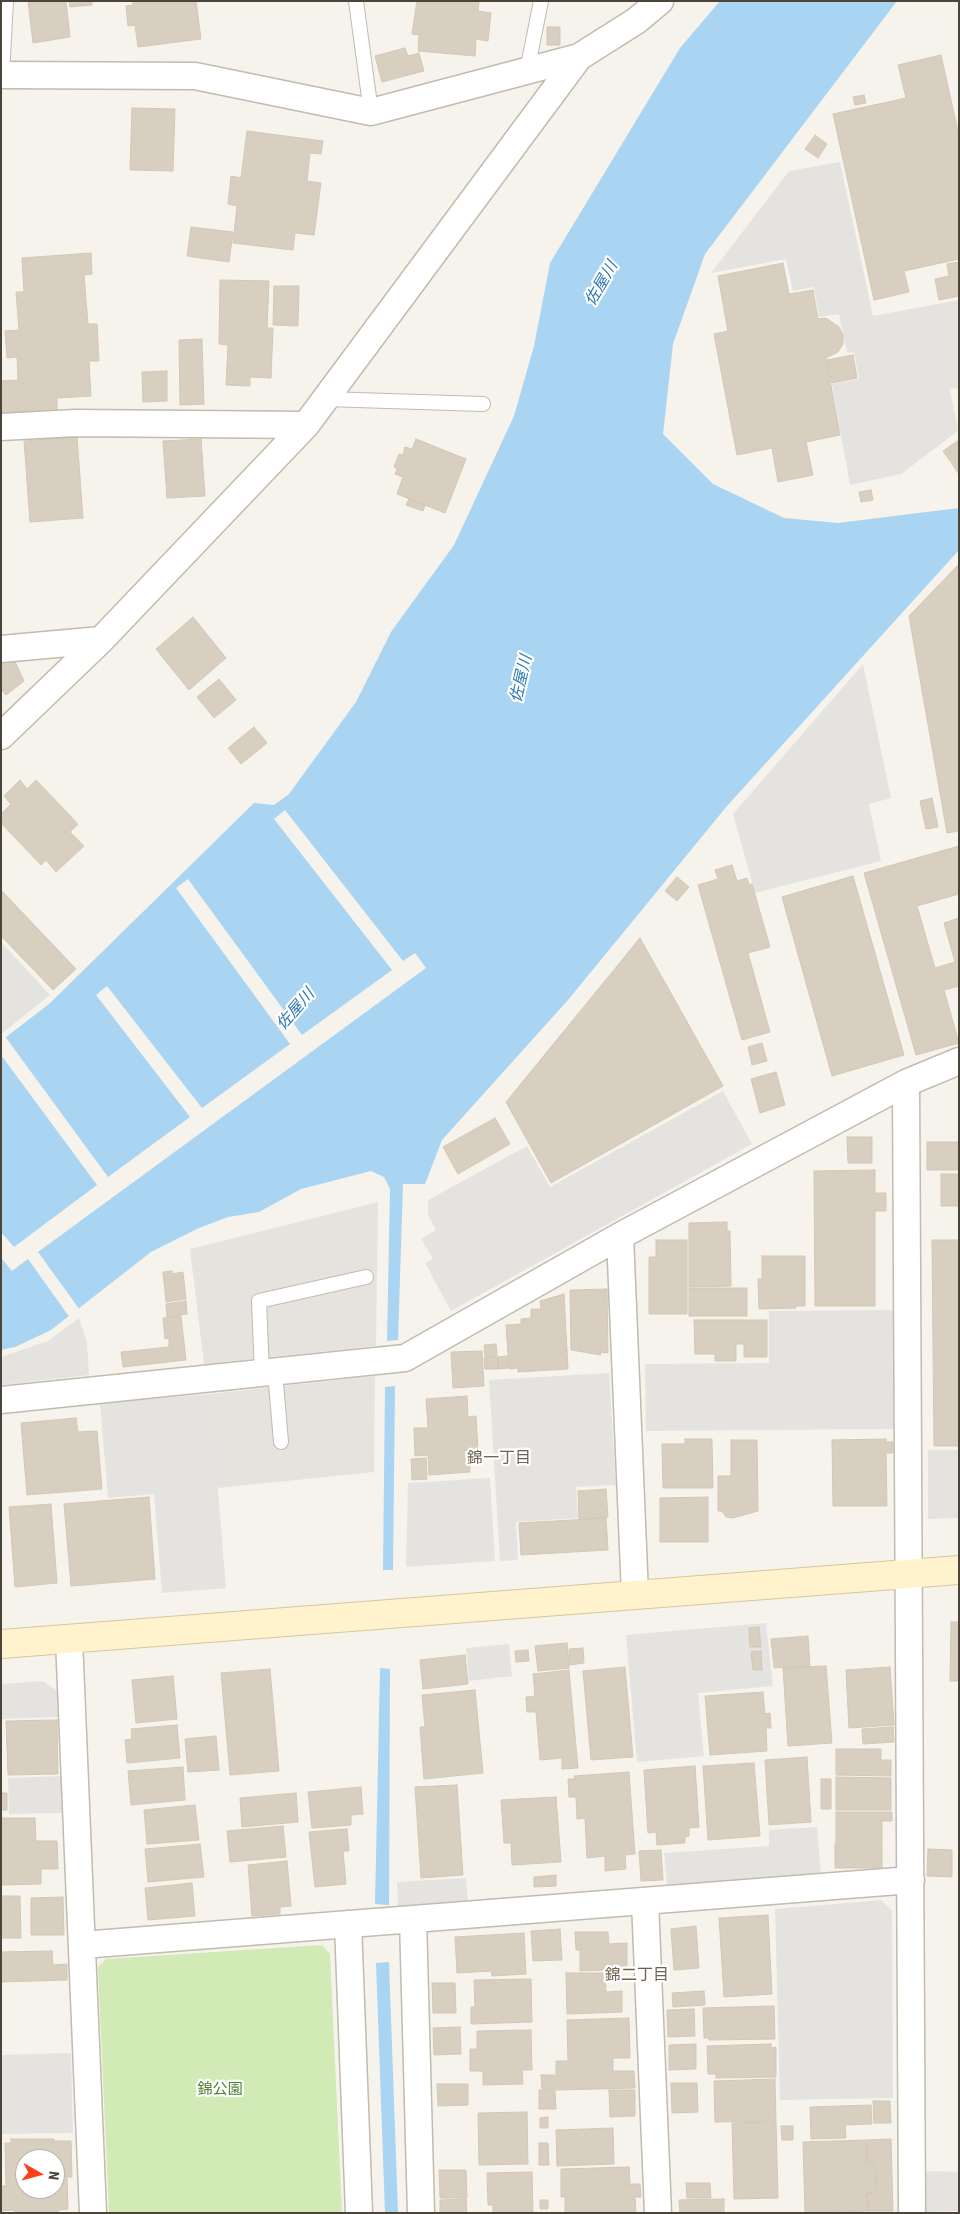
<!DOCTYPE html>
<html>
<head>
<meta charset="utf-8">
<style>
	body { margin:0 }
	#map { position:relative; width:960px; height:2214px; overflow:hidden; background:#f6f3ec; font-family:"Roboto Condensed",sans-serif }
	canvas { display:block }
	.frame { position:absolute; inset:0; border:2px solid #4b4439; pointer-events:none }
	.north { position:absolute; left:15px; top:2149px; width:50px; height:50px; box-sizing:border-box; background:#fff; border:1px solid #b7b4b0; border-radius:50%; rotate:97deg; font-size:14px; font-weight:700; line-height:20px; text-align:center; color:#4b4439 }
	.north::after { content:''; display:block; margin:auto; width:18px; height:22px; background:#fc3f1d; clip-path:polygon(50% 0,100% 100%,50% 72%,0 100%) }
</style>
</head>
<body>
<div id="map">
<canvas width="960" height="2214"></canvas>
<div class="frame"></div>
<div class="north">N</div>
</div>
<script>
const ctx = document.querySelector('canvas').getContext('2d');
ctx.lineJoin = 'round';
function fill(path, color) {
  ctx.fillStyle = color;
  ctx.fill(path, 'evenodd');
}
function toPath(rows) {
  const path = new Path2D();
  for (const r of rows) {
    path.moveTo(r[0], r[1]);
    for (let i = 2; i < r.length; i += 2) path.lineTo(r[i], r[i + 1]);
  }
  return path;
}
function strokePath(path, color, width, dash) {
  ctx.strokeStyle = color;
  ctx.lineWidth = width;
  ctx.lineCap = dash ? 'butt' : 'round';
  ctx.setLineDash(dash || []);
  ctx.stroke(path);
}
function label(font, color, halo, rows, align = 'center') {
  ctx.font = font + ' "Roboto Condensed","Noto Sans JP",sans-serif';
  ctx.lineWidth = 4.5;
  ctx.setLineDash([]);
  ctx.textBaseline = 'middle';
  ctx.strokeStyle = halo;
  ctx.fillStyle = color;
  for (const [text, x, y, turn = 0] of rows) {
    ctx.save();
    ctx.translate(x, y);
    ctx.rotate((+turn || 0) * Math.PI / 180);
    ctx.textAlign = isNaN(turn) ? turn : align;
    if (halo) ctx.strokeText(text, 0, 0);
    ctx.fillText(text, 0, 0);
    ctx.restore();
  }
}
const industrial = toPath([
	[378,1202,376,1346,204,1364,190,1249],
	[375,1376,374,1472,217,1488,210,1394]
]);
const green = toPath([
	[322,1945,330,1954,342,2213,109,2213,98,1967,106,1959]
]);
const parking = toPath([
	[840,162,873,316,959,300,959,388,950,389,958,431,901,474,850,485,832,384,859,379,854,352,847,353,839,314,819,317,814,287,793,291,786,259,711,273,789,171],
	[863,664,891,798,869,804,881,861,755,893,733,814],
	[1,942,50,995,1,1034],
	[723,1091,752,1144,451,1311,425,1263,433,1259,421,1239,436,1230,428,1215,428,1200,527,1146,550,1187],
	[894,1310,895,1429,646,1431,645,1364,769,1363,769,1311],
	[79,1318,87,1342,89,1375,1,1385,1,1357,48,1341],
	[609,1373,616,1485,576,1487,578,1518,516,1522,518,1560,500,1561,489,1380],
	[210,1394,226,1588,162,1593,154,1494,108,1498,100,1403],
	[928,1450,959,1450,959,1518,928,1519],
	[490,1478,495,1561,406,1567,408,1483],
	[766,1623,773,1686,698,1693,704,1756,637,1762,626,1635],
	[509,1644,512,1676,469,1681,466,1648],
	[43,1681,57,1691,58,1717,1,1719,1,1684],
	[61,1776,62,1813,9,1814,8,1778],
	[817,1827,821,1874,667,1885,664,1853,769,1846,769,1830],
	[466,1878,468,1902,398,1906,397,1882],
	[881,1900,892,1911,893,2098,780,2100,775,1909],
	[71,2053,73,2133,1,2134,1,2055],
	[925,2171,959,2172,959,2211,924,2212]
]);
const water = toPath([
	[720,1,897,1,705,254,673,344,663,434,713,484,784,518,838,523,959,508,959,550,727,806,568,1000,442,1140,425,1184,403,1184,398,1340,387,1341,390,1189,384,1177,371,1171,301,1189,259,1212,228,1217,199,1228,151,1252,51,1330,15,1347,1,1350,1,1041,49,1004,254,803,274,805,289,794,356,702,391,632,454,545,514,416,534,346,550,263,680,48],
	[395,1386,393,1570,383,1570,385,1387],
	[380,1668,390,1669,389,1905,375,1904],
	[389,1962,398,2213,385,2213,376,1963]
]);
const pier = toPath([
	[285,810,403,961,415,953,426,968,38,1252,80,1310,70,1318,28,1259,12,1271,1,1258,1,1232,14,1247,97,1185,1,1055,1,1038,4,1035,108,1177,190,1117,96,995,107,986,202,1108,290,1044,176,888,188,879,302,1035,392,970,274,819]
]);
const building = toPath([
	[28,1,66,1,70,37,33,43,28,1],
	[69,1,92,1,92,5,70,7,69,1],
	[133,1,196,1,201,39,138,47,135,25,128,26,126,6,133,5,133,1],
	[417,1,479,1,478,11,491,13,488,41,476,39,475,56,418,51,419,35,412,34,417,1],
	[547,27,560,27,560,45,547,45,547,27],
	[405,48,408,56,419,53,424,71,382,82,375,56,405,48],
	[941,55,959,136,959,259,904,271,909,292,874,300,833,114,906,98,898,65,941,55],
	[864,95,866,103,855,105,853,97,864,95],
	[132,108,175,109,173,171,130,170,132,108],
	[247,131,323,141,321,154,310,153,307,181,321,183,314,235,295,233,293,250,233,243,237,206,228,204,231,176,241,178,247,131],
	[815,135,827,144,818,158,805,149,815,135],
	[191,227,233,232,229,262,187,256,191,227],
	[91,253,92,274,84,275,88,324,97,324,99,361,89,361,91,396,57,398,57,411,1,415,1,381,18,380,17,357,7,358,5,331,19,330,16,292,24,292,22,258,91,253],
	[959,262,959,296,939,300,935,279,949,276,947,264,959,262],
	[783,263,789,294,813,290,818,319,826,318,839,327,843,335,843,344,838,352,826,358,840,435,806,442,813,475,778,482,772,448,737,455,714,334,728,331,718,276,783,263],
	[220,280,269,281,267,328,273,328,271,378,250,377,250,386,226,385,228,345,219,344,220,280],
	[274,286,299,286,298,326,273,325,274,286],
	[202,339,204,404,180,405,179,340,202,339],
	[853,355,857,378,832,383,827,360,853,355],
	[167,371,167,401,143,402,142,372,167,371],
	[77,437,83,518,30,522,24,441,77,437],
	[201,439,205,496,167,498,163,441,201,439],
	[416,439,466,459,445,513,397,494,403,477,395,474,397,469,394,467,399,454,403,455,405,447,412,449,416,439],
	[959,440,959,455,950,461,943,451,959,440],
	[959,456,959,472,958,473,951,462,959,456],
	[871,490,873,500,861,502,859,492,871,490],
	[409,499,425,505,423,511,406,505,409,499],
	[959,564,959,831,947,833,909,616,959,564],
	[193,617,226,658,189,690,156,649,193,617],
	[13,657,24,681,6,695,1,689,1,660,13,657],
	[219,679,236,700,214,718,197,697,219,679],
	[254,727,267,743,241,764,228,748,254,727],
	[20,780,27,789,36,780,78,824,70,832,84,846,56,872,46,860,41,865,1,823,1,814,11,804,4,796,20,780],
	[932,798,938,827,926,829,920,801,932,798],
	[959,846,959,894,917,906,935,968,955,962,944,923,959,918,959,986,944,990,959,1043,916,1055,864,873,959,846],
	[732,865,737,881,747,878,749,885,752,884,770,947,748,953,770,1032,742,1040,698,885,718,879,715,870,732,865],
	[853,876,904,1055,832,1076,782,897,853,876],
	[677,877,689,887,677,901,665,891,677,877],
	[1,890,76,969,53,990,1,936,1,890],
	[640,938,723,1086,551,1183,506,1102,640,938],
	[762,1043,767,1061,752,1065,748,1047,762,1043],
	[776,1072,785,1105,760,1113,751,1079,776,1072],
	[495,1118,510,1144,458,1174,443,1147,495,1118],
	[847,1137,872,1137,872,1163,848,1163,847,1137],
	[927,1142,958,1142,958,1170,927,1170,927,1142],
	[875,1170,875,1193,886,1193,886,1211,875,1211,875,1306,815,1306,814,1171,875,1170],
	[941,1174,959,1174,959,1206,941,1206,941,1174],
	[727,1222,727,1231,730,1231,731,1286,689,1287,689,1223,727,1222],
	[656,1240,687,1240,687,1314,649,1314,649,1257,656,1257,656,1240],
	[932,1240,959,1240,959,1446,934,1446,932,1240],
	[762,1256,805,1256,805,1306,796,1306,796,1308,759,1309,758,1279,762,1279,762,1256],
	[172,1271,172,1274,183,1272,186,1299,166,1302,163,1272,172,1271],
	[689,1288,747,1288,747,1316,689,1316,689,1288],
	[607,1289,608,1353,600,1352,601,1355,571,1350,570,1290,607,1289],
	[564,1294,568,1369,518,1372,518,1368,509,1369,506,1325,521,1324,521,1319,531,1318,531,1309,541,1309,540,1301,564,1294],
	[186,1301,187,1314,167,1317,166,1304,186,1301],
	[181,1316,186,1360,123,1367,121,1352,169,1347,169,1338,165,1339,163,1318,181,1316],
	[694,1320,767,1320,767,1357,744,1357,744,1344,736,1344,736,1361,715,1361,715,1354,695,1354,694,1320],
	[496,1344,497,1356,485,1357,484,1345,496,1344],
	[482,1351,484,1386,453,1388,451,1352,482,1351],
	[507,1356,508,1368,498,1369,498,1357,507,1356],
	[498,1357,498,1369,485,1369,484,1358,498,1357],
	[467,1396,468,1417,476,1416,478,1451,469,1451,470,1472,429,1475,428,1455,415,1456,414,1428,428,1428,426,1399,467,1396],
	[76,1418,78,1432,97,1431,102,1489,27,1495,21,1423,76,1418],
	[685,1439,712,1439,713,1488,663,1488,662,1444,685,1444,685,1439],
	[886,1439,886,1442,893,1442,893,1453,886,1453,887,1506,833,1506,832,1440,886,1439],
	[731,1440,757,1440,758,1511,733,1518,726,1517,722,1511,718,1511,718,1476,731,1476,731,1440],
	[426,1458,427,1479,412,1480,411,1459,426,1458],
	[606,1489,608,1517,579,1519,578,1491,606,1489],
	[149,1497,155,1579,71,1586,64,1504,149,1497],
	[708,1497,708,1542,660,1542,660,1498,708,1497],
	[51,1504,57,1583,15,1587,9,1507,51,1504],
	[606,1518,608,1550,521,1555,519,1523,606,1518],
	[951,1622,959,1622,959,1681,950,1681,951,1622],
	[759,1627,761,1647,750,1647,749,1628,759,1627],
	[808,1636,810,1666,774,1668,771,1639,808,1636],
	[567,1643,569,1668,538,1671,535,1646,567,1643],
	[583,1648,584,1663,569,1665,569,1649,583,1648],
	[528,1650,529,1661,516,1662,515,1651,528,1650],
	[761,1651,762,1670,753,1670,751,1652,761,1651],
	[465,1655,468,1684,423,1689,420,1660,465,1655],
	[826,1666,832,1743,788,1746,783,1668,826,1666],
	[625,1667,633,1757,591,1760,583,1671,625,1667],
	[890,1667,894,1725,849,1728,846,1670,890,1667],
	[270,1669,279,1771,230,1775,221,1673,270,1669],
	[569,1670,578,1768,562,1769,562,1758,540,1760,536,1712,527,1712,526,1697,535,1696,533,1674,569,1670],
	[173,1676,177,1719,136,1723,132,1680,173,1676],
	[475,1690,483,1773,424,1779,420,1727,425,1727,422,1695,475,1690],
	[763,1692,765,1714,770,1713,771,1728,766,1728,767,1751,710,1755,705,1696,763,1692],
	[57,1720,58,1774,8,1775,6,1721,57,1720],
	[177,1725,180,1758,127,1763,125,1740,132,1739,131,1729,177,1725],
	[893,1727,894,1742,863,1744,862,1729,893,1727],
	[216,1736,219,1770,188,1772,185,1739,216,1736],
	[836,1749,881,1749,881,1760,891,1760,891,1776,836,1775,836,1749],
	[807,1757,811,1822,769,1825,765,1760,807,1757],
	[754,1763,760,1836,708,1840,703,1766,754,1763],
	[695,1766,699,1827,689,1828,689,1836,685,1837,685,1843,657,1845,656,1832,648,1833,644,1770,695,1766],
	[183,1767,185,1800,131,1805,128,1771,183,1767],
	[629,1772,635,1854,625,1855,626,1869,605,1871,605,1856,587,1858,585,1818,577,1819,576,1797,569,1797,568,1779,575,1779,574,1776,629,1772],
	[836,1777,891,1778,891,1810,836,1810,836,1777],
	[821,1779,831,1779,831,1809,821,1809,821,1779],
	[457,1785,463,1875,421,1878,415,1787,457,1785],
	[361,1787,363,1814,351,1815,351,1825,312,1828,308,1792,361,1787],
	[1,1793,7,1793,7,1810,1,1810,1,1793],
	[296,1793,298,1822,242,1827,240,1798,296,1793],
	[556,1797,561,1862,512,1865,511,1843,504,1843,501,1800,556,1797],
	[195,1805,199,1840,147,1844,144,1810,195,1805],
	[836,1812,892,1812,892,1821,882,1821,882,1843,836,1843,836,1812],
	[1,1818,35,1818,36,1841,57,1841,58,1869,41,1869,41,1884,1,1885,1,1818],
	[283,1826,286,1857,230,1862,227,1831,283,1826],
	[347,1829,349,1851,343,1851,346,1884,315,1887,309,1832,347,1829],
	[200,1844,204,1877,148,1882,145,1849,200,1844],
	[835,1844,882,1844,882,1868,835,1868,835,1844],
	[928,1849,952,1850,952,1877,927,1876,928,1849],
	[661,1850,663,1880,641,1881,639,1851,661,1850],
	[287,1861,291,1906,280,1907,280,1914,252,1916,248,1865,287,1861],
	[556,1875,556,1886,534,1887,534,1877,556,1875],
	[192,1883,195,1916,148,1920,145,1888,192,1883],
	[1,1896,20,1896,21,1938,1,1938,1,1896],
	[63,1897,64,1935,31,1935,31,1898,63,1897],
	[768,1915,772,1994,724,1997,719,1918,768,1915],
	[696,1926,699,1968,674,1970,671,1929,696,1926],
	[560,1929,562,1960,533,1961,531,1931,560,1929],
	[575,1932,608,1932,609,1944,627,1943,627,1969,580,1971,580,1950,576,1950,575,1932],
	[524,1933,526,1974,492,1976,491,1971,457,1973,455,1937,524,1933],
	[52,1951,53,1965,67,1964,67,1980,1,1982,1,1952,52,1951],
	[566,1973,605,1973,606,1992,622,1991,622,2012,567,2014,566,1973],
	[531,1979,532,2022,471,2024,471,2007,475,2007,474,1980,531,1979],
	[432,1983,455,1983,456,2013,433,2013,432,1983],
	[704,1991,705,2005,673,2007,672,1993,704,1991],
	[774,2006,775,2039,709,2040,709,2038,704,2038,703,2008,774,2006],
	[694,2009,695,2036,668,2037,667,2010,694,2009],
	[629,2018,630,2058,613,2058,613,2071,634,2071,635,2088,556,2090,556,2061,568,2061,567,2020,629,2018],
	[460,2027,461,2054,434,2055,433,2028,460,2027],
	[531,2030,532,2070,522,2070,523,2084,483,2085,483,2071,470,2071,470,2049,477,2049,477,2031,531,2030],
	[696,2044,696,2069,669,2070,669,2045,696,2044],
	[771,2044,771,2048,776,2047,776,2077,716,2078,716,2074,708,2074,707,2046,771,2044],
	[541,2075,555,2075,555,2089,542,2089,541,2075],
	[775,2079,776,2121,715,2122,714,2081,775,2079],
	[671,2083,697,2083,698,2112,672,2113,671,2083],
	[437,2084,468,2084,468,2105,438,2106,437,2084],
	[539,2090,555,2090,556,2109,539,2109,539,2090],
	[609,2090,635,2090,635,2116,610,2117,609,2090],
	[873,2101,890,2101,891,2123,874,2123,873,2101],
	[871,2105,872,2124,845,2125,846,2138,811,2139,810,2107,871,2105],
	[527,2112,528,2164,479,2165,478,2113,527,2112],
	[548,2117,548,2128,540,2128,540,2118,548,2117],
	[776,2122,778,2198,734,2199,732,2123,776,2122],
	[781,2126,793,2126,793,2140,782,2140,781,2126],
	[613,2128,614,2164,557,2166,556,2130,613,2128],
	[11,2139,54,2139,54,2141,71,2141,72,2177,67,2177,68,2209,58,2210,58,2212,15,2213,14,2210,1,2211,1,2186,6,2186,5,2143,11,2143,11,2139],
	[25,2159,55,2159,55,2189,25,2189,25,2159],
	[891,2139,893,2211,868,2211,867,2193,877,2193,876,2162,867,2162,867,2140,891,2139],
	[866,2140,867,2163,875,2162,876,2192,867,2193,868,2211,805,2213,803,2142,866,2140],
	[539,2143,548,2143,549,2165,539,2165,539,2143],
	[629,2167,630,2183,620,2183,620,2198,635,2198,636,2213,565,2213,565,2197,561,2197,561,2169,629,2167],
	[439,2170,466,2170,467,2198,440,2198,439,2170],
	[532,2172,533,2213,493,2213,493,2205,488,2205,487,2173,532,2172],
	[686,2183,710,2183,711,2198,687,2198,686,2183],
	[621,2184,640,2184,641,2197,621,2197,621,2184],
	[466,2199,467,2213,440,2213,440,2200,466,2199],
	[724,2199,724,2213,680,2213,679,2200,724,2199],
	[540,2200,548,2200,548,2209,540,2209,540,2200]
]);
const lane = toPath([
	[356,1,371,112],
	[527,71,541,1],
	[2,75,6,1],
	[325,399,483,404],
	[275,1372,281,1442],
	[262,1373,259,1301,366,1277]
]);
const street = toPath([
	[1,75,195,76,371,112,579,57,636,21,660,1],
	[1,427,75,423,306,425],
	[1,649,101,640],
	[1,736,101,640,306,425,579,57],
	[906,1083,912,2213],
	[620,1236,635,1595],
	[1,1400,405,1358,620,1236,906,1083,959,1061],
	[69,1639,93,2213],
	[645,1901,658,2213],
	[413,1919,421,2213],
	[348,1924,359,2213],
	[82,1945,911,1880]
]);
const secondary = toPath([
	[1,1644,959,1570]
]);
const parkNames = [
	["錦公園",220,2090]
];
const waterNames = [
	["佐屋川",602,284,-60],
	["佐屋川",522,679,-77],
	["佐屋川",296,1010,-49]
];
const neighbourhoodNames = [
	["錦一丁目",499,1459],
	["錦二丁目",637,1976]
];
fill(industrial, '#e6e2dd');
fill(green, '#d2eab5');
fill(parking, '#e5e3e0');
fill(water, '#a9d4f2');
fill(pier, '#f6f3ec');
fill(building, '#d8cfc1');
strokePath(building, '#d3c7b4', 1);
strokePath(lane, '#c2bbae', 16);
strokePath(street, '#c2bbae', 29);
strokePath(secondary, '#d6c79b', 30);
strokePath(lane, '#fff', 14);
strokePath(street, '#fff', 26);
strokePath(secondary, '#fff3cd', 28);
label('15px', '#4a7f2a', '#fff', parkNames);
label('italic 16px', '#2e7ab2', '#fff', waterNames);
label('16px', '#6e6250', '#fff', neighbourhoodNames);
</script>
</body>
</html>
